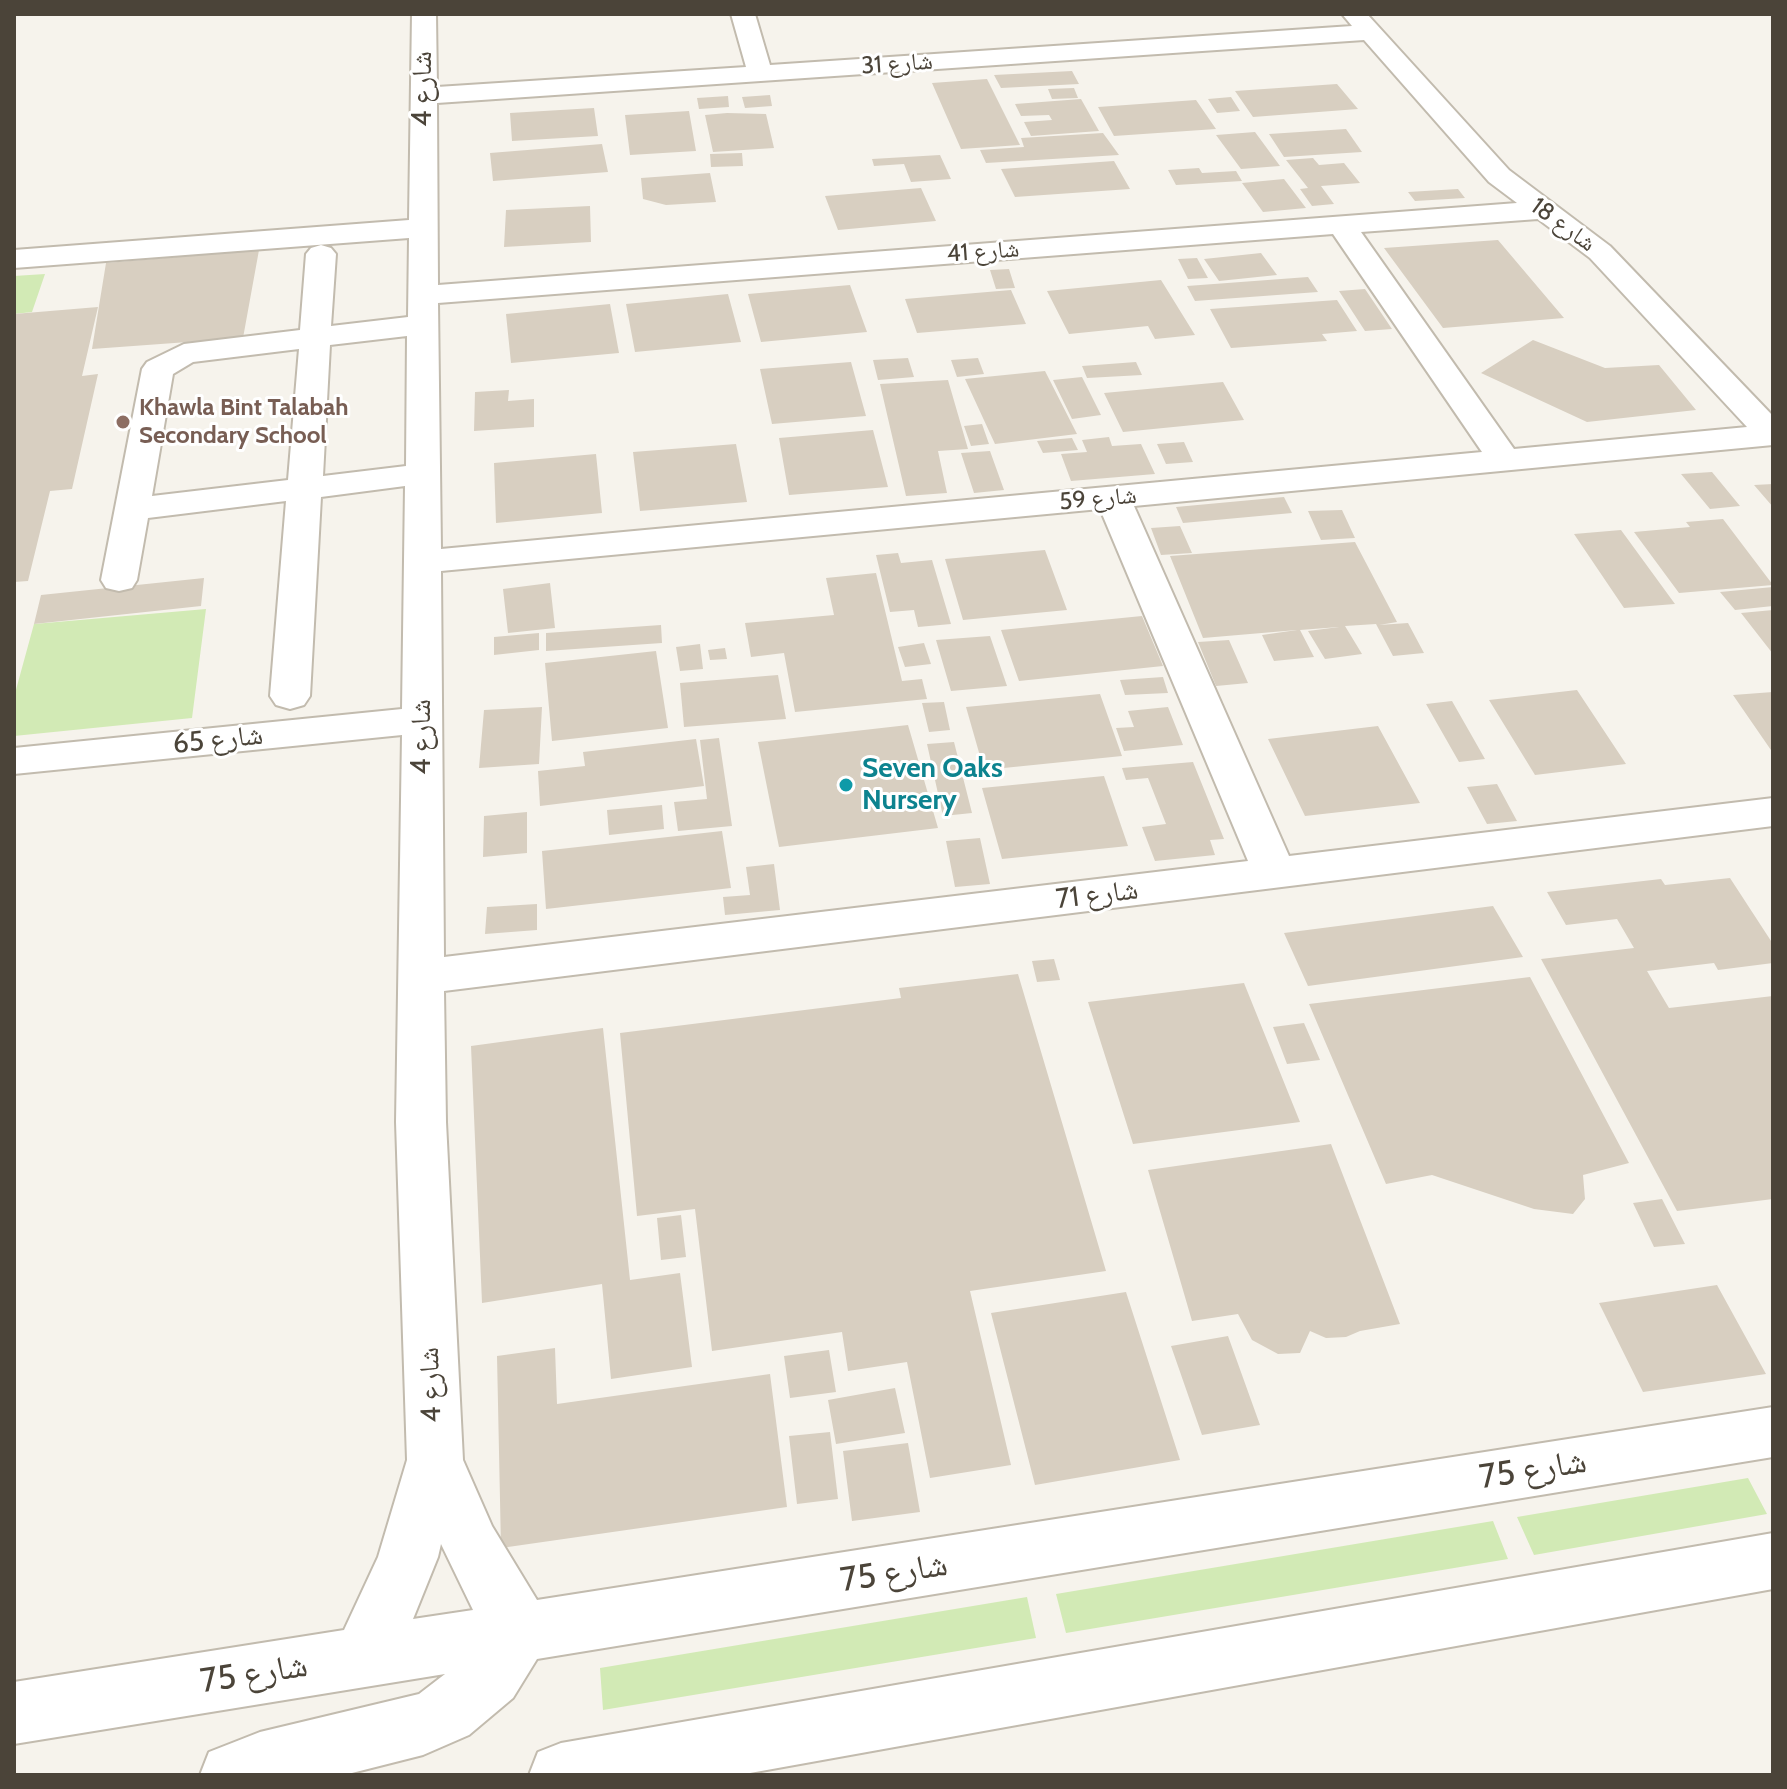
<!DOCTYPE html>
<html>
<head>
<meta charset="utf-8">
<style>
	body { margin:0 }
	#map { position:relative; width:1787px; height:1789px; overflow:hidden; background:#f6f3ec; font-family:Cabin,sans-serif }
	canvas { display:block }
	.frame { position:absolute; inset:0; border:16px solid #4b4439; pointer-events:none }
</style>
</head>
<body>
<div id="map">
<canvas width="1787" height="1789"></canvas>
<div class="frame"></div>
</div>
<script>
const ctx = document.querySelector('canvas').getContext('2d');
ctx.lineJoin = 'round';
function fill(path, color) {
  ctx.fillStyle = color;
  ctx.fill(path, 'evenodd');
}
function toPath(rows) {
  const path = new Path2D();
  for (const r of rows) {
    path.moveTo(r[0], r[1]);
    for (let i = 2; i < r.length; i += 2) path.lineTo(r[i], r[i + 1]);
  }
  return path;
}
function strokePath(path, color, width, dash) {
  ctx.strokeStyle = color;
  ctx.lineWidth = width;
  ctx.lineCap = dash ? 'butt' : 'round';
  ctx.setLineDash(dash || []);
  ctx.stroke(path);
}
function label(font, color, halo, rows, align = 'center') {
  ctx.font = font + ' Cabin,"Noto Naskh Arabic",sans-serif';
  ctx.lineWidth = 6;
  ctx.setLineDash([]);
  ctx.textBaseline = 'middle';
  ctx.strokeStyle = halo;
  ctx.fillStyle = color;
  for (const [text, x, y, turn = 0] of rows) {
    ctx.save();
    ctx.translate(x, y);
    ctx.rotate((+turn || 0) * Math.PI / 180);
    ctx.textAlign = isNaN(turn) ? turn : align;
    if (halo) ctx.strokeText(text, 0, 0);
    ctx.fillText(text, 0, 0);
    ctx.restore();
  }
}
const green = toPath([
	[45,274,32,312,14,314,14,276],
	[206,609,192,718,14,736,14,697,34,624],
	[1748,1478,1767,1514,1534,1555,1517,1517],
	[1493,1521,1508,1559,1066,1633,1056,1594],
	[1027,1597,1036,1638,603,1710,600,1668]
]);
const building = toPath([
	[1072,71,1079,84,1001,88,994,75],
	[987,79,1020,145,961,149,932,83],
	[1337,84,1358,109,1253,117,1235,91],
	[1074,88,1078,98,1052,99,1048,89],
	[770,95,772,106,745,108,742,97],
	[728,96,729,107,699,109,697,98],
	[1231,97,1240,111,1217,113,1208,99],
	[1081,99,1099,131,1031,136,1024,122,1052,120,1049,115,1021,116,1015,104],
	[1196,100,1216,129,1114,136,1098,107],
	[594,108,598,136,512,141,510,113],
	[689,111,696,151,630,155,625,115],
	[727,113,766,114,774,148,713,152,705,115],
	[1346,129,1362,152,1284,157,1269,134],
	[1255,132,1280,166,1241,169,1216,135],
	[1103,133,1119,155,986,163,980,150,1024,147,1021,138],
	[602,144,608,172,493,181,490,153],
	[742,153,743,166,711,167,710,154],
	[940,155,951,179,911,182,904,164,874,166,872,159],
	[1313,158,1319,165,1344,163,1360,183,1321,186,1334,204,1312,206,1300,189,1308,188,1286,160],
	[1114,161,1130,189,1015,197,1001,169],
	[1199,168,1202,173,1236,171,1242,181,1176,185,1168,170],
	[710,173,716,202,666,205,643,199,641,178],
	[1284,179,1306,208,1263,212,1242,183],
	[921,188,936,221,838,230,825,196],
	[1458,189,1465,198,1415,201,1408,192],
	[590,206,591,242,504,247,506,210],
	[1498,240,1564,318,1443,328,1384,248],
	[259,250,243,338,92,349,106,263],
	[1261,253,1277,275,1219,281,1204,259],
	[1197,258,1208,278,1188,279,1178,259],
	[1009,269,1015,288,996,289,990,270],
	[1308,277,1318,292,1195,301,1187,286],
	[1161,280,1195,335,1155,339,1148,326,1069,334,1047,291],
	[850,285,867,332,761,342,748,294],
	[1365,289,1392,329,1365,331,1339,291],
	[1011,290,1026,324,917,333,905,299],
	[728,294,741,342,635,352,626,304],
	[1337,300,1357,331,1322,334,1327,341,1231,348,1210,309],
	[610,304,619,353,511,363,506,314],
	[98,307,82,376,98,374,72,489,50,491,28,581,14,582,14,314],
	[1533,340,1605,368,1659,365,1696,410,1587,422,1481,373],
	[908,358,914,377,878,380,873,360],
	[978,358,984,374,957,377,951,360],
	[851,362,866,416,772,424,760,369],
	[1136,362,1142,375,1087,378,1082,366],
	[1045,371,1077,434,995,444,965,379],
	[1082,377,1101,415,1072,419,1053,380],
	[948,380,968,449,938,451,947,493,906,496,880,384],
	[1223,382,1244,420,1123,432,1104,393],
	[509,390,508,401,534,399,534,427,474,431,475,392],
	[982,424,989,444,971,446,964,426],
	[873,430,888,487,789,495,779,438],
	[1109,437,1112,446,1141,444,1155,474,1071,481,1061,454,1087,452,1082,440],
	[1072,438,1078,450,1043,453,1037,441],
	[1184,442,1193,462,1166,464,1157,444],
	[736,444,747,502,640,511,633,452],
	[990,451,1004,490,974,493,961,453],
	[596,454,602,513,496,523,494,463],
	[1712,472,1740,506,1710,509,1681,474],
	[1773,484,1773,507,1754,485],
	[1284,497,1292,513,1183,523,1176,507],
	[1342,510,1355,538,1321,540,1308,511],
	[1723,519,1773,585,1679,593,1634,532,1690,527,1686,522],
	[1180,526,1192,553,1161,555,1151,528],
	[1621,530,1675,604,1624,608,1574,534],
	[1355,542,1397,622,1379,625,1408,623,1424,653,1393,656,1376,624,1345,626,1362,654,1325,659,1308,631,1339,627,1300,630,1314,657,1274,661,1262,635,1297,630,1203,638,1170,556],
	[1045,550,1067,610,963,620,945,559],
	[898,553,901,563,932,560,951,624,918,627,914,610,890,612,876,555],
	[876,573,902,681,922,679,927,699,795,712,784,653,751,657,745,623,834,615,826,578],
	[204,578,201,606,34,624,41,595],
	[550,583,555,628,508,633,503,589],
	[1773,587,1773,606,1735,610,1720,592],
	[1773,610,1773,654,1741,613],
	[1142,616,1163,666,1019,681,1001,630],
	[661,625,662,643,546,651,546,633],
	[539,633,539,650,494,655,494,637],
	[990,636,1007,686,951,691,936,640],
	[1229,640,1248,683,1216,686,1198,642],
	[924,643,931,664,905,667,898,647],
	[700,644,703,669,680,671,676,647],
	[725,648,727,659,710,660,708,650],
	[656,651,668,728,552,741,545,663],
	[778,675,786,719,684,727,680,683],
	[1163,677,1168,693,1125,695,1120,680],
	[1577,690,1626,764,1535,775,1489,700],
	[1773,692,1773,753,1733,695],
	[1100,694,1122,756,984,770,966,707],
	[1452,701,1485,759,1459,762,1426,704],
	[944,702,950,730,929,732,922,703],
	[542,707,539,764,479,768,484,710],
	[1168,707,1183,745,1124,751,1116,728,1134,727,1128,711],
	[908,725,938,828,779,847,758,742],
	[1378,726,1420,803,1305,816,1268,739],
	[719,738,732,826,678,831,674,802,707,799,700,740],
	[696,739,704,786,540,806,538,771,585,766,583,752],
	[954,742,972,813,943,816,927,744],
	[1193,762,1224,839,1210,840,1215,855,1155,861,1142,827,1166,824,1148,778,1126,780,1122,768],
	[1104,776,1128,846,1002,859,982,788],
	[1497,784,1517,821,1487,824,1467,787],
	[662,805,664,829,609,835,607,810],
	[527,812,527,853,483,857,484,816],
	[722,831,731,888,546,909,542,851],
	[980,838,990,884,955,887,946,841],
	[774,864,780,910,725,915,723,897,750,895,746,867],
	[1730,878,1773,944,1773,963,1718,970,1714,963,1647,971,1669,1008,1773,996,1773,1199,1677,1211,1541,959,1634,948,1617,919,1566,925,1547,892,1661,879,1665,885],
	[537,904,537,930,485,934,487,907],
	[1493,906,1523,957,1308,986,1284,933],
	[1054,959,1060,980,1037,982,1032,961],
	[1018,974,1106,1271,970,1291,1011,1465,930,1478,907,1362,848,1371,842,1332,712,1351,695,1209,637,1216,620,1033,901,998,899,988],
	[1530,977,1629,1163,1583,1175,1585,1199,1573,1214,1534,1209,1432,1175,1386,1184,1309,1004],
	[1244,983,1300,1122,1133,1144,1088,1002],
	[1304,1023,1320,1060,1287,1064,1273,1027],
	[603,1028,630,1280,680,1273,692,1367,611,1379,602,1284,482,1303,471,1046],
	[1331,1144,1400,1324,1360,1331,1346,1337,1326,1338,1310,1331,1300,1353,1278,1354,1252,1340,1238,1314,1192,1321,1148,1170],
	[1662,1199,1685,1244,1654,1247,1633,1203],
	[681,1215,686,1257,661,1260,657,1218],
	[1717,1285,1766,1374,1643,1392,1599,1303],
	[1126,1292,1180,1460,1035,1485,991,1313],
	[1228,1336,1260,1425,1202,1435,1171,1346],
	[555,1348,557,1404,770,1374,787,1507,501,1548,497,1356],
	[829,1350,836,1392,790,1398,784,1356],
	[895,1388,905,1433,836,1444,828,1400],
	[830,1432,838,1499,797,1504,789,1436],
	[908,1443,920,1512,852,1521,843,1451]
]);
const minor = toPath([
	[412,14,436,14,437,87,746,67,731,14,755,14,770,65,1352,26,1342,14,1367,14,1509,170,1610,246,1773,416,1773,445,1134,506,1289,856,1773,798,1773,826,444,991,446,1122,463,1460,492,1526,537,1600,1773,1407,1773,1457,537,1659,513,1698,469,1735,423,1755,344,1775,200,1775,209,1752,232,1743,260,1732,419,1694,445,1674,14,1744,14,1682,344,1630,378,1557,407,1460,396,1122,402,735,14,774,14,748,402,709,405,486,321,497,310,696,304,705,290,709,276,705,270,696,286,501,148,518,137,580,132,588,119,591,106,588,101,580,142,369,147,362,184,344,300,330,306,254,311,248,321,245,331,248,336,254,331,326,408,317,409,238,14,268,14,250,409,220,412,14],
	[1364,40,1489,182,1517,203,438,285,437,103,1364,40],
	[1538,219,1590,258,1747,427,1514,449,1361,232,1538,219],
	[1333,234,1482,452,441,549,438,303,1333,234],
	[407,336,406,466,323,476,330,345,407,336],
	[299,349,288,480,152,496,173,374,193,362,299,349],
	[1100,509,1248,861,444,957,441,571,1100,509],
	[441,1544,473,1610,413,1619,438,1557,441,1544],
	[1773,1533,1773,1589,739,1775,529,1775,538,1752,561,1743,1773,1533]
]);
const markers = [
	[123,422,8,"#8d6e63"],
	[846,785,8,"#0f9aa8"]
];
const farStreetnames = [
	["شارع 31",897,64,-4],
	["شارع 18",1563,225,36],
	["شارع 41",983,252,-4],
	["شارع 59",1098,499,-5]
];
const farEducationnames = [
	["Khawla Bint Talabah",139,408],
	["Secondary School",139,436]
];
const streetNames = [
	["شارع 4",423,89,-90],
	["شارع 4",422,737,-90],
	["شارع 65",218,740,-6],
	["شارع 71",1097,895,-7],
	["شارع 4",431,1385,-92]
];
const cultureNames = [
	["Seven Oaks",862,769],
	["Nursery",862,801]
];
const nearStreetnames = [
	["شارع 75",1533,1470,-9],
	["شارع 75",894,1573,-9],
	["شارع 75",254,1674,-9]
];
fill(green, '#d2eab5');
fill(building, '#d8cfc1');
strokePath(minor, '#c2bbae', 4);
fill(minor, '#fff');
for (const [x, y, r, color] of markers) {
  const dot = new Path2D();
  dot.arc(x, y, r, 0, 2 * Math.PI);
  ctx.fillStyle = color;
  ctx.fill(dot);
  strokePath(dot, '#fff', 3);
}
label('24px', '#4b4439', '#fff', farStreetnames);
label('bold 24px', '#785e54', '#fff', farEducationnames, 'left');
label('28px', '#4b4439', '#fff', streetNames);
label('bold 28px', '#0d838f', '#fff', cultureNames, 'left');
label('34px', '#4b4439', '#fff', nearStreetnames);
</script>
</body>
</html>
